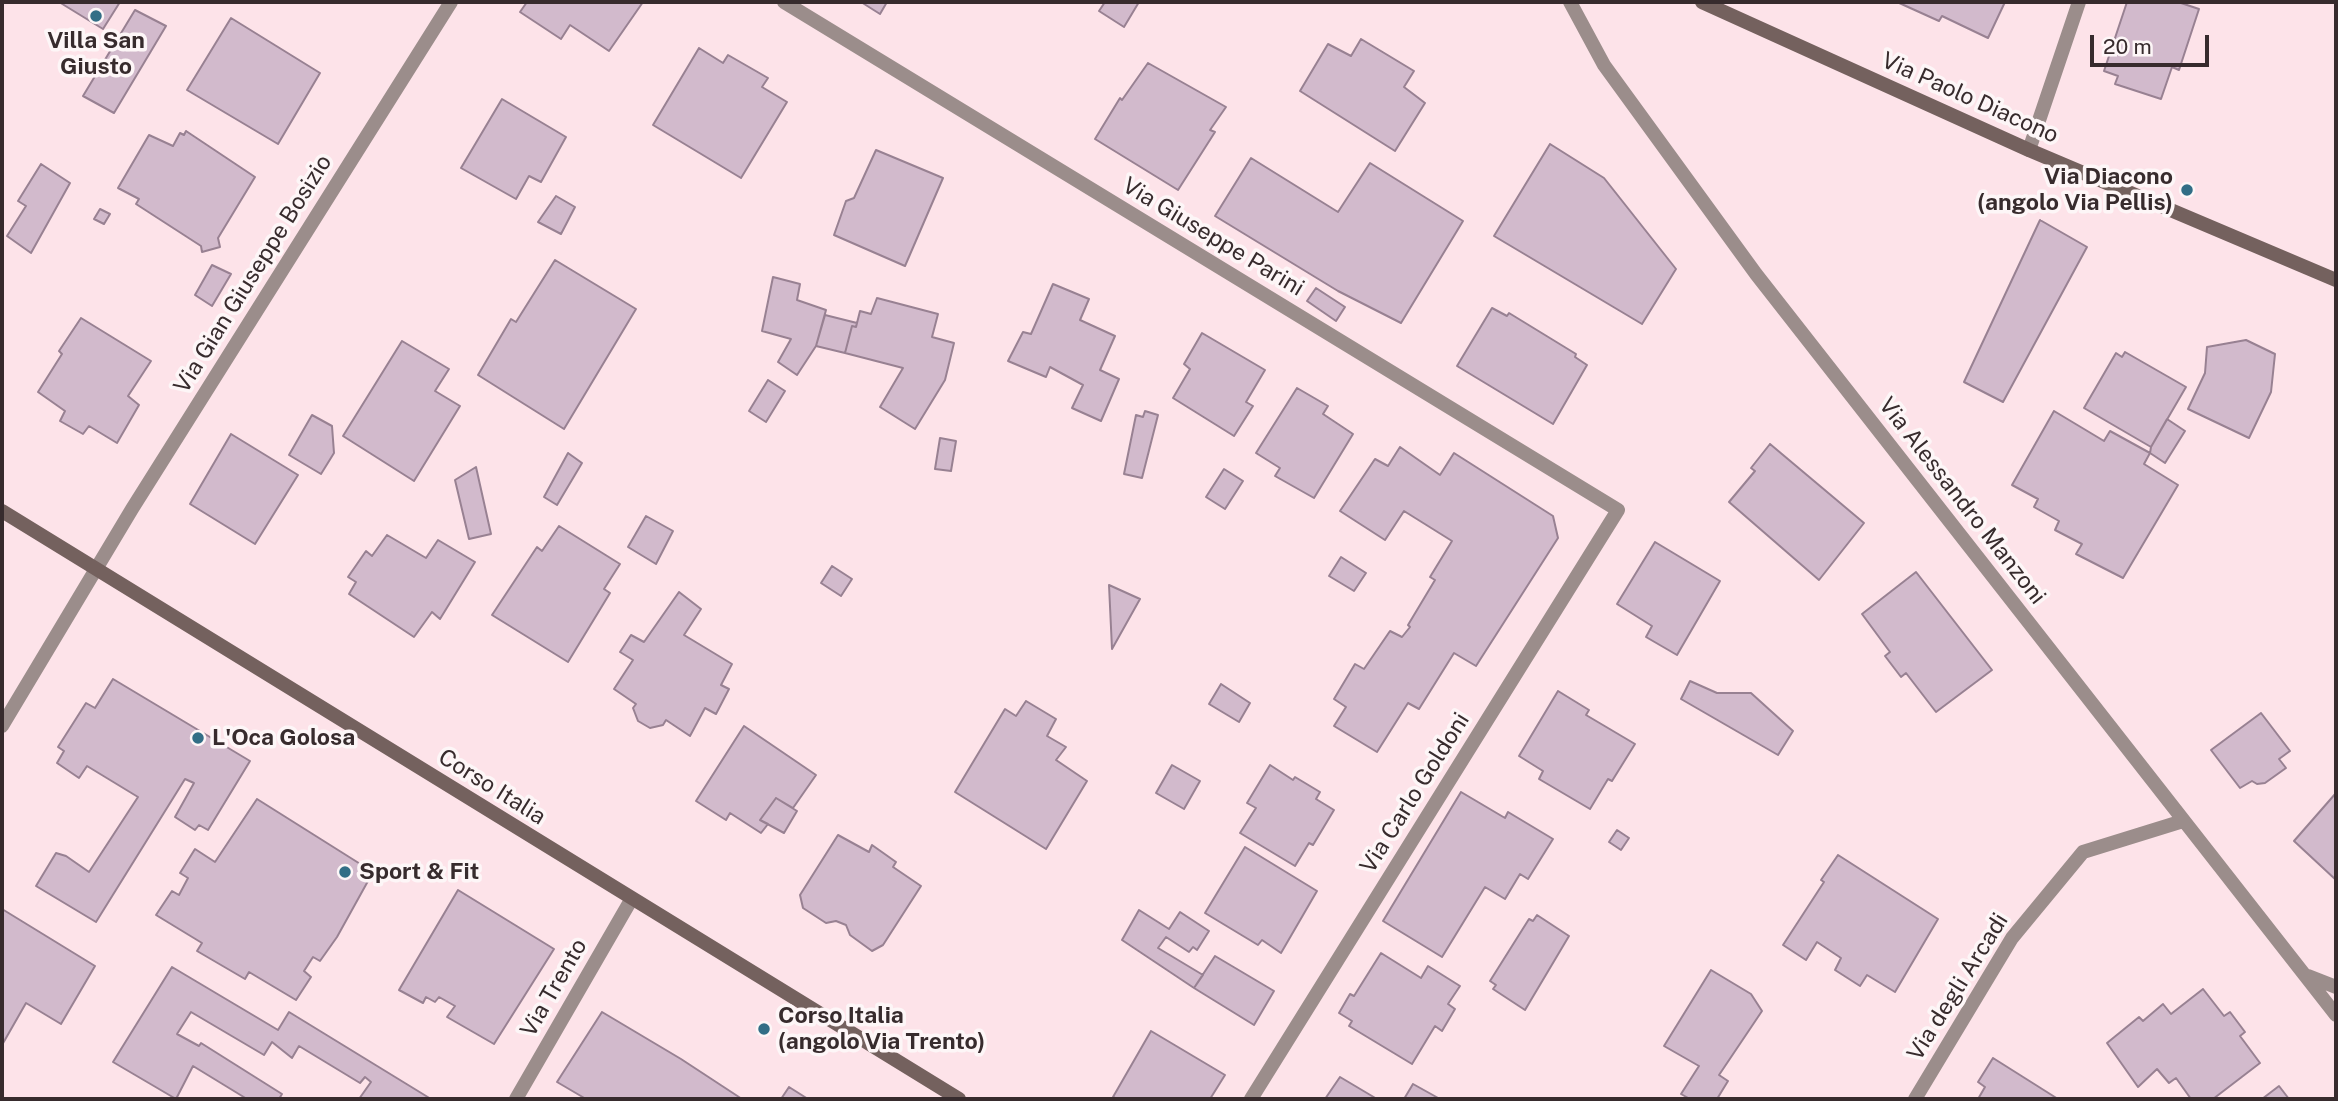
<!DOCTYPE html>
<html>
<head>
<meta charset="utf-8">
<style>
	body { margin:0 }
	#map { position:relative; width:2338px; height:1101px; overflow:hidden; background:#fde3e9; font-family:"Public Sans",sans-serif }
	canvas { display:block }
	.frame { position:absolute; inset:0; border:4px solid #372b2d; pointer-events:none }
	.scale { position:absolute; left:2090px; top:35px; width:119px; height:32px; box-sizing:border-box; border:4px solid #372b2d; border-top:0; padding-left:9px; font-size:21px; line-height:24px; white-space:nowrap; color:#372b2d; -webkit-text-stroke:5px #fdf6f7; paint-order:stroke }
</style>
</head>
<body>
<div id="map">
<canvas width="2338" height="1101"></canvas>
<div class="frame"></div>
<div class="scale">20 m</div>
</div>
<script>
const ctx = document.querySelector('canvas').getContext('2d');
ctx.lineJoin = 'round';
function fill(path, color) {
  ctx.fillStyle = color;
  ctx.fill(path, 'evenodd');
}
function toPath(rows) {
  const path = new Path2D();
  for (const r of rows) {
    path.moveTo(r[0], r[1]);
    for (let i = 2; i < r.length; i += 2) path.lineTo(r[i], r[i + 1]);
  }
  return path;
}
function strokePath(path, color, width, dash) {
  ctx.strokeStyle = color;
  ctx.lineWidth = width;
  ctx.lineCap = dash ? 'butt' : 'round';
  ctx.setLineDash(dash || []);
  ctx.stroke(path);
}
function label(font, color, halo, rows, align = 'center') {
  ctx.font = font + ' "Public Sans",sans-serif';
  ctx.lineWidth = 7;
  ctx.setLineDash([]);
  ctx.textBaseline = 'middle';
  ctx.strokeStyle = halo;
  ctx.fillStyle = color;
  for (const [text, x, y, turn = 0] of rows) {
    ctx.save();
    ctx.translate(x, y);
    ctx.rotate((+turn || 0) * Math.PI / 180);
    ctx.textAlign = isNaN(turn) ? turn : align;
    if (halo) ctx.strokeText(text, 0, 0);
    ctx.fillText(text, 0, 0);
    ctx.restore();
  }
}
const building = toPath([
	[59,2,120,2,103,29,59,2],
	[527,2,643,2,609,51,570,25,561,39,520,12,527,2],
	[861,2,887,2,880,14,861,2],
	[1105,2,1139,2,1124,27,1099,11,1105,2],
	[1897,2,2005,2,1988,38,1942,16,1939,21,1897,2],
	[2127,2,2178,2,2199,9,2179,70,2172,67,2161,99,2115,84,2118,76,2104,71,2127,2],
	[135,10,166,26,114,113,83,96,135,10],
	[231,18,320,73,278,144,187,90,231,18],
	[1361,39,1414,71,1404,87,1425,103,1395,151,1300,91,1328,44,1351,56,1361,39],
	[699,48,723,63,728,55,768,78,762,87,787,102,741,178,653,125,699,48],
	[1148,63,1226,107,1210,130,1215,132,1178,190,1095,139,1120,98,1122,100,1148,63],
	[502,99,566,137,541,182,529,176,516,199,461,168,502,99],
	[186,131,255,177,218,238,220,247,202,252,201,246,136,204,139,199,118,188,149,135,173,146,180,133,184,135,186,131],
	[1550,144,1604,178,1676,269,1642,324,1494,236,1550,144],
	[876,150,943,178,905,266,834,235,846,201,854,198,876,150],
	[1251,158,1338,212,1370,163,1463,221,1401,323,1338,291,1215,216,1251,158],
	[41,164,70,183,31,253,7,236,26,206,18,201,41,164],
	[556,196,575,207,561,234,538,222,556,196],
	[100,209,110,214,104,224,94,219,100,209],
	[2040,220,2087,247,2003,402,1964,382,2040,220],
	[555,260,636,309,564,429,478,375,511,319,516,322,555,260],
	[212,265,231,274,212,306,195,295,212,265],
	[773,277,800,284,797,300,826,310,816,346,797,375,778,362,791,339,762,331,773,277],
	[1053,284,1089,299,1080,320,1115,336,1100,370,1119,379,1101,421,1072,408,1083,385,1050,367,1046,377,1008,361,1023,332,1031,334,1053,284],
	[1316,288,1345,307,1336,321,1307,301,1316,288],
	[877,298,938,314,932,337,954,343,945,380,915,429,880,407,903,368,845,353,852,326,856,327,860,311,871,314,877,298],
	[1492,308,1507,316,1509,313,1576,354,1575,357,1587,365,1553,424,1457,366,1492,308],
	[825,315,857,323,856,327,852,326,845,353,816,346,825,315],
	[81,318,151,361,128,396,139,405,117,443,89,426,83,434,60,421,65,411,38,392,62,354,59,351,81,318],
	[1202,333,1265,370,1246,402,1253,406,1234,436,1173,398,1190,369,1184,364,1202,333],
	[2246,340,2275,354,2271,392,2249,438,2188,409,2205,373,2207,347,2246,340],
	[402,341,449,369,435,391,460,406,414,481,343,436,402,341],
	[2125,352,2186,387,2151,447,2084,408,2116,353,2122,357,2125,352],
	[768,380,785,391,766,422,749,411,768,380],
	[1297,388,1328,406,1323,414,1353,434,1314,498,1275,476,1280,468,1256,453,1297,388],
	[1145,411,1158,415,1142,478,1124,474,1136,415,1143,417,1145,411],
	[2054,411,2104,441,2110,431,2150,453,2144,464,2178,485,2123,578,2076,554,2082,544,2055,530,2059,521,2034,507,2038,499,2012,485,2054,411],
	[312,415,332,426,334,453,321,474,289,455,312,415],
	[2167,419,2185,431,2165,463,2150,453,2151,447,2167,419],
	[231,434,298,475,255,544,190,504,231,434],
	[940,438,956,441,951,471,935,469,940,438],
	[1770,444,1864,523,1819,580,1729,502,1755,471,1751,468,1770,444],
	[1400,447,1440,475,1454,453,1553,516,1558,538,1476,666,1454,653,1419,709,1408,703,1377,752,1334,726,1346,707,1334,699,1355,664,1364,669,1390,631,1402,637,1410,627,1408,625,1435,580,1430,577,1452,541,1404,511,1385,540,1340,511,1375,459,1388,466,1400,447],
	[568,453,582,463,557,505,544,497,568,453],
	[476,467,491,534,469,539,455,480,476,467],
	[1224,469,1243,481,1225,509,1206,497,1224,469],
	[646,516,673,531,656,564,628,547,646,516],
	[559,526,620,564,604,589,610,593,568,662,492,615,537,547,542,551,559,526],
	[387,535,426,558,438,540,475,562,440,619,432,612,414,637,349,594,356,582,348,577,366,551,372,556,387,535],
	[1655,542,1720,581,1677,655,1646,637,1652,626,1617,604,1655,542],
	[1341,557,1366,573,1354,591,1329,576,1341,557],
	[832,566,852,579,841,596,821,583,832,566],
	[1916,572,1992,670,1936,712,1906,673,1901,677,1885,656,1890,652,1862,614,1916,572],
	[1109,585,1140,599,1112,649,1109,585],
	[679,592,701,609,684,635,732,664,721,685,729,689,716,714,705,708,690,736,666,720,663,725,650,728,638,721,633,708,636,704,614,689,633,660,620,652,631,635,644,642,679,592],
	[113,679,250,761,208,830,199,825,195,830,175,817,194,783,185,779,96,922,36,886,56,853,66,856,89,872,138,797,87,766,79,778,57,763,64,751,58,747,86,703,95,708,113,679],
	[1690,681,1717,693,1751,693,1793,731,1778,755,1681,699,1690,681],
	[1221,684,1250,703,1239,722,1209,704,1221,684],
	[1558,691,1589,710,1586,715,1635,744,1612,781,1608,779,1590,809,1539,779,1543,771,1519,756,1558,691],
	[1026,701,1056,719,1047,736,1066,747,1056,760,1087,781,1046,849,955,792,1005,709,1016,716,1026,701],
	[2261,713,2290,751,2279,759,2286,768,2265,783,2257,784,2252,781,2240,788,2211,750,2261,713],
	[744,726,816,775,793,808,776,798,760,820,768,824,761,833,730,813,726,820,696,801,744,726],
	[1172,765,1200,781,1184,809,1156,793,1172,765],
	[1270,765,1293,780,1295,777,1320,792,1316,799,1334,810,1313,845,1309,843,1295,866,1240,833,1256,808,1247,803,1270,765],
	[1461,792,1505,818,1508,812,1553,839,1528,879,1520,874,1505,899,1485,887,1442,957,1383,921,1461,792],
	[2336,793,2336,880,2294,841,2336,793],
	[776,798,797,811,784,833,760,820,776,798],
	[257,799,373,872,337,937,320,961,313,957,304,971,311,977,296,1000,249,972,245,979,197,951,202,943,156,915,172,891,179,895,188,878,180,873,195,849,215,862,257,799],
	[1617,830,1629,838,1621,850,1609,842,1617,830],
	[838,835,869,852,872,845,896,862,893,867,921,886,883,945,872,951,850,935,846,925,836,921,826,923,803,908,800,895,838,835],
	[1245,847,1317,891,1281,953,1262,940,1258,945,1205,913,1245,847],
	[1838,855,1938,919,1895,992,1867,975,1860,986,1835,970,1841,958,1817,942,1806,960,1783,945,1824,882,1821,880,1838,855],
	[458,890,554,949,494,1044,447,1017,455,1006,439,997,435,1002,426,997,423,1003,399,990,458,890],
	[2,909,95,966,61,1024,26,1003,2,1045,2,909],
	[1139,910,1169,929,1180,912,1209,931,1197,950,1193,947,1189,952,1166,937,1158,948,1203,975,1194,988,1122,940,1139,910],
	[1537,915,1569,936,1525,1010,1493,989,1496,985,1490,981,1529,919,1533,921,1537,915],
	[1381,953,1421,978,1428,966,1460,986,1448,1004,1455,1009,1442,1031,1435,1026,1412,1064,1349,1026,1352,1021,1339,1013,1350,994,1354,996,1381,953],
	[1215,956,1274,991,1254,1025,1194,988,1215,956],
	[172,967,278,1030,289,1012,431,1099,359,1099,371,1082,365,1077,360,1083,299,1046,292,1058,272,1042,264,1055,191,1012,177,1034,199,1046,201,1043,282,1094,279,1099,247,1099,193,1066,176,1099,113,1062,172,967],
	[1711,970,1751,994,1762,1011,1719,1075,1728,1081,1717,1099,1690,1099,1681,1094,1699,1066,1664,1046,1711,970],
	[2203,989,2224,1016,2230,1012,2245,1032,2240,1036,2260,1063,2213,1099,2191,1099,2176,1078,2169,1083,2157,1069,2138,1087,2107,1043,2139,1017,2143,1021,2163,1004,2171,1014,2203,989],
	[602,1012,681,1059,742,1099,586,1099,557,1082,602,1012],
	[1151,1031,1225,1075,1210,1099,1117,1099,1113,1097,1151,1031],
	[1993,1058,2058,1099,1978,1099,1985,1087,1978,1082,1993,1058],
	[1340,1077,1377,1099,1325,1099,1340,1077],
	[1413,1084,1440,1099,1404,1099,1413,1084],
	[2279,1086,2289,1099,2262,1099,2279,1086],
	[789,1087,808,1099,781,1099,789,1087]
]);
const street = toPath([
	[784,2,1618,510,1251,1099],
	[1570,2,1604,65,1756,274,2336,1015],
	[2029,150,2079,2],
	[2,726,132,509,451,2],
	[2308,976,2336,987],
	[516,1099,631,900],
	[1915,1099,2012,938,2083,852,2183,821]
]);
const secondary = toPath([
	[1702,2,2029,150,2336,280],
	[2,511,959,1099]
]);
const markers = [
	[96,16,7,"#326e86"],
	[2187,190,7,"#326e86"],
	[198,738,7,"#326e86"],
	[345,872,7,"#326e86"],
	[764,1029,7,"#326e86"]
];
const poiNames = [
	["Villa San",96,41,"center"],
	["Giusto",96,67,"center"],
	["Via Diacono",2173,177,"right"],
	["(angolo Via Pellis)",2173,203,"right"],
	["L'Oca Golosa",212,738],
	["Sport & Fit",359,872],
	["Corso Italia",778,1016],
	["(angolo Via Trento)",778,1042]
];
const streetNames = [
	["Via Paolo Diacono",1970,98,24],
	["Via Giuseppe Parini",1213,237,31],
	["Via Gian Giuseppe Bosizio",253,274,-58],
	["Via Alessandro Manzoni",1962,501,52],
	["Corso Italia",492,787,32],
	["Via Carlo Goldoni",1415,793,-58],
	["Via degli Arcadi",1958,987,-58],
	["Via Trento",554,988,-60]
];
fill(building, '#d2bacc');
strokePath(building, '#988192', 2);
strokePath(street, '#9b8d8b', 14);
strokePath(secondary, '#74615e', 14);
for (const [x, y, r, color] of markers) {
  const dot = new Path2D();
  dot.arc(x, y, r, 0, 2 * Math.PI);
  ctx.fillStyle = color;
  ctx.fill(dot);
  strokePath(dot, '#fdf6f7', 2.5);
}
label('bold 23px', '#372b2d', '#fdf6f7', poiNames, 'left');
label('23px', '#372b2d', '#fdf6f7', streetNames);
</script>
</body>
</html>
